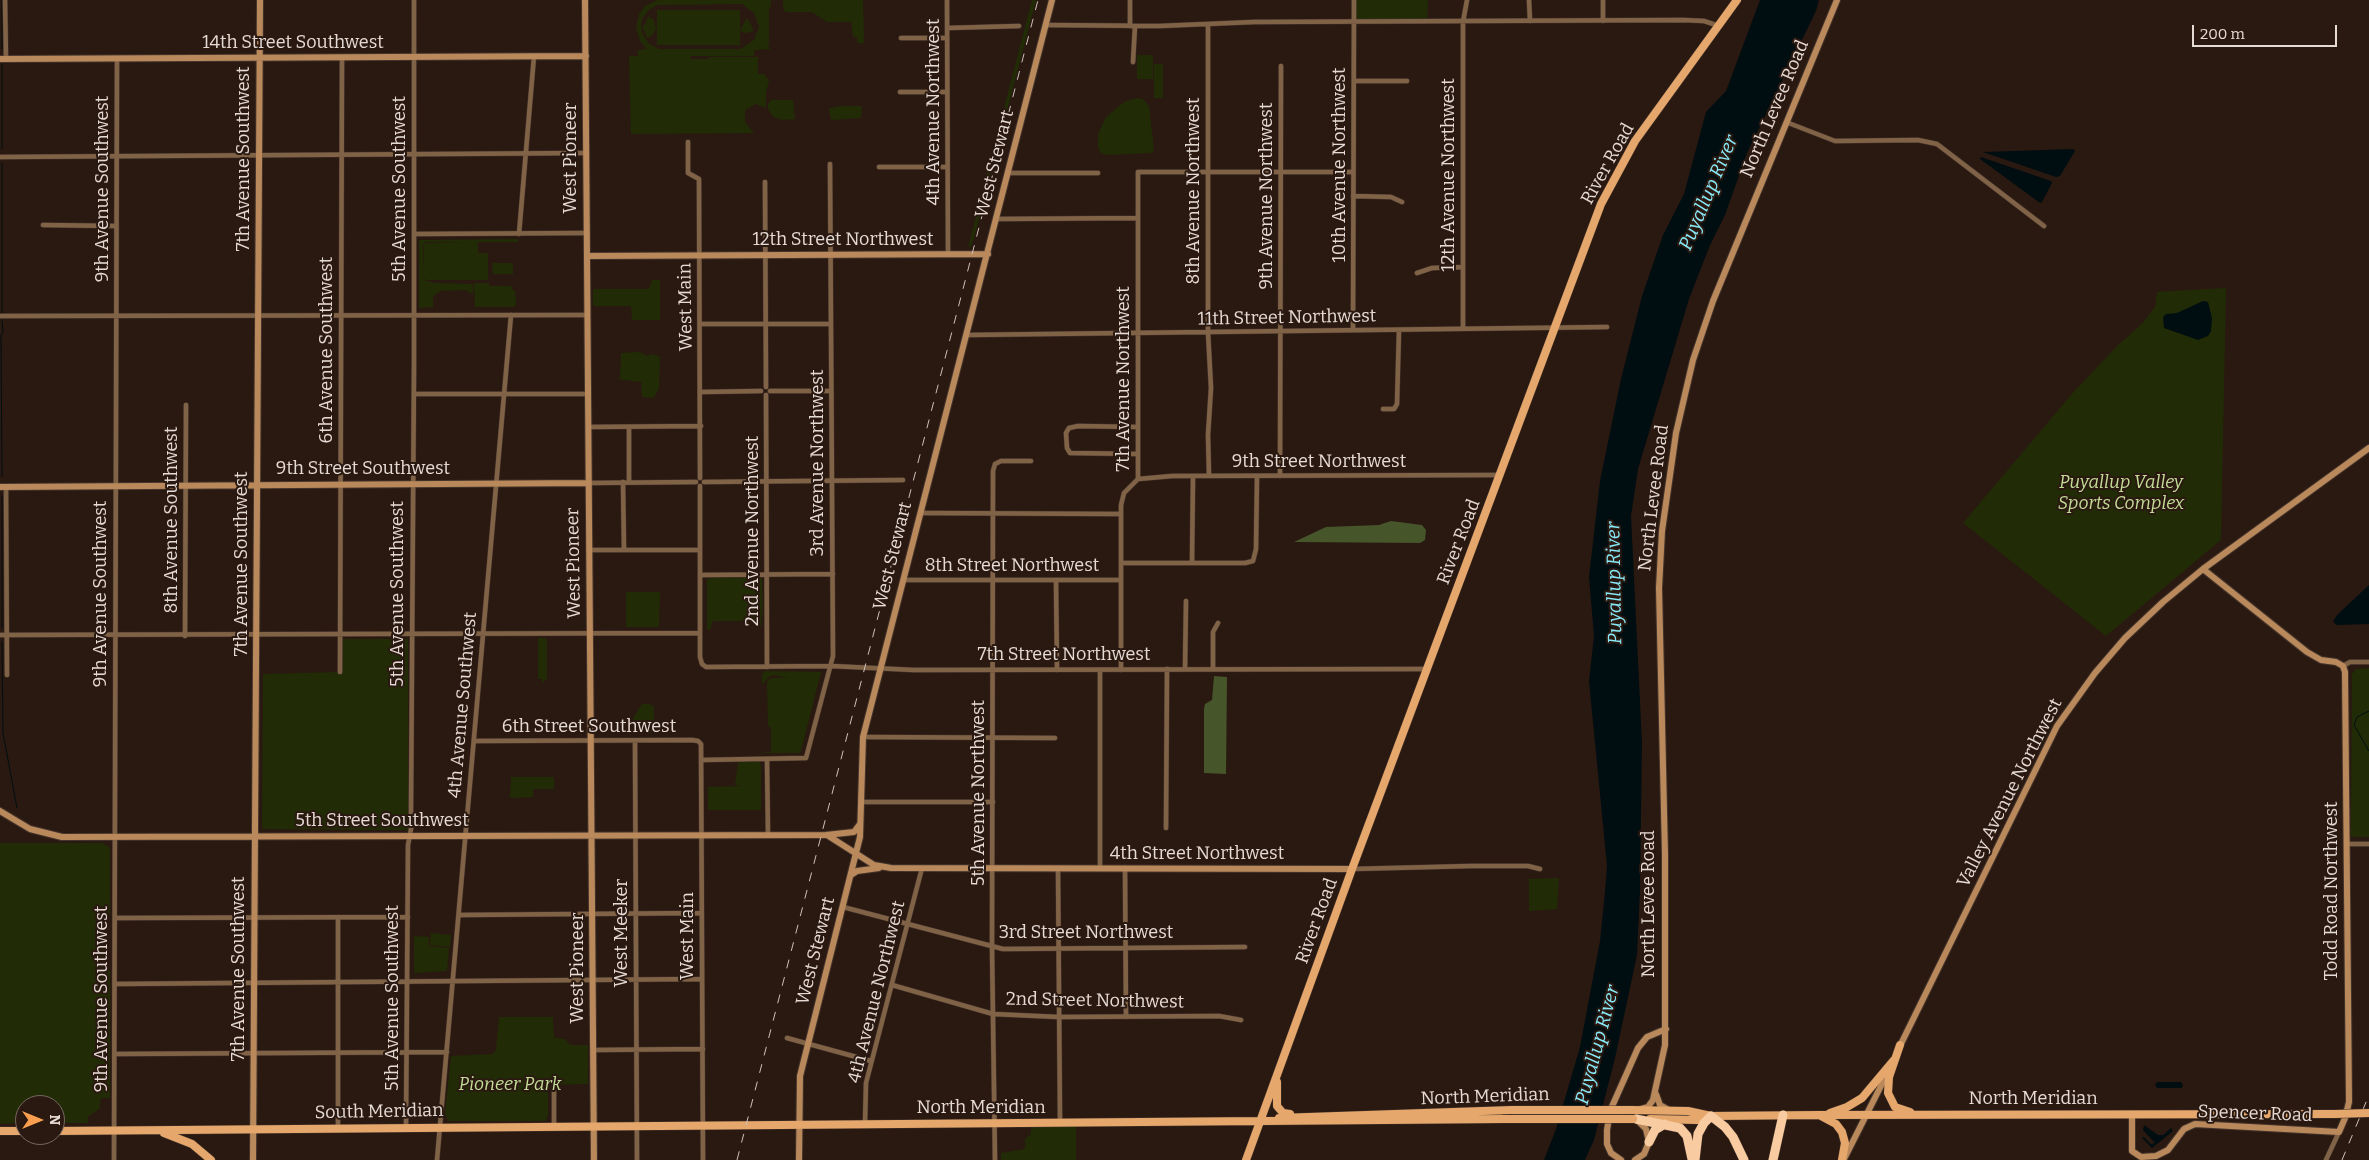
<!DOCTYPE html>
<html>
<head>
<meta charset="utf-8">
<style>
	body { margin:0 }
	#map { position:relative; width:2369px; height:1160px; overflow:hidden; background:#2a1911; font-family:Bitter,serif }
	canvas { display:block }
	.north { position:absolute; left:15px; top:1095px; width:50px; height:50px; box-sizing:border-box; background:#2a1911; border:1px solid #75665f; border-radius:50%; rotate:90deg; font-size:14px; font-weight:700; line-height:20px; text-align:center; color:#e6dad4 }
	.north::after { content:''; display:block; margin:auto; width:18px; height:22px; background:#fa9f4f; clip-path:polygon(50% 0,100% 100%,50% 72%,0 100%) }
	.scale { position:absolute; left:2192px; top:25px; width:145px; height:22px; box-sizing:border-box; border:2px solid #e6dad4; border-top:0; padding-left:6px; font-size:15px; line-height:18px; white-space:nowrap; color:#e6dad4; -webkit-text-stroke:4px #2a1911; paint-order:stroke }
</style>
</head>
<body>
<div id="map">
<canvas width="2369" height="1160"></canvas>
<div class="north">N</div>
<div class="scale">200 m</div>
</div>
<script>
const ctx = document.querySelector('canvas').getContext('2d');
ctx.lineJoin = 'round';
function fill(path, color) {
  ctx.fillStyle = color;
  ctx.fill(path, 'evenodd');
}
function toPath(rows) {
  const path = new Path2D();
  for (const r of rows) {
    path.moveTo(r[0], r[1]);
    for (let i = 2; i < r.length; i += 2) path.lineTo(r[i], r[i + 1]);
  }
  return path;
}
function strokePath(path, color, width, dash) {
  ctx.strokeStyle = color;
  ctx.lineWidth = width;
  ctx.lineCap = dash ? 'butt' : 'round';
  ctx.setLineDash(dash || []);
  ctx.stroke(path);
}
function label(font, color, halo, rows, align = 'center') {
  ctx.font = font + ' Bitter,serif';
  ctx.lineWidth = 4;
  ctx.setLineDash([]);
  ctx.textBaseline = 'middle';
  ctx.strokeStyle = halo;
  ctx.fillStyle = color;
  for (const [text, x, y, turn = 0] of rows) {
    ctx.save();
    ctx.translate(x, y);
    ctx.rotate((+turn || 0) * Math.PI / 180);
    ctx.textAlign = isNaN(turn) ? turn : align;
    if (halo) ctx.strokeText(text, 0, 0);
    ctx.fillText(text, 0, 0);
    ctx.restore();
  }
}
const green = toPath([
	[771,0,771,6,769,8,769,44,767,46,771,49,754,50,754,56,690,56,691,59,708,59,709,57,758,57,758,74,764,74,769,81,766,92,766,108,756,104,745,110,745,122,754,133,631,134,629,56,638,56,638,50,647,49,640,41,636,27,639,14,645,6,658,0],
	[742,4,754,13,759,27,754,40,741,49,659,49,649,44,642,33,641,23,644,16,649,10,657,5],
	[783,0,863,0,864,43,857,43,857,37,853,37,851,22,827,22,812,12,786,12,783,9],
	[1032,0,1036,0,997,149,974,238,971,246,968,247],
	[1354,0,1428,0,1427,22,1354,22],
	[657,10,740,10,740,30,746,19,748,19,754,31,746,33,740,31,740,45,657,45],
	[648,16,654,20,656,28,653,35,647,38,642,25,645,25],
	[1137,55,1153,55,1153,79,1137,79],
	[1154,64,1163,64,1163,98,1154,98],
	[1137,98,1143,99,1149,106,1154,150,1151,153,1106,155,1101,153,1098,148,1098,134,1106,117,1124,102],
	[771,100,793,100,795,119,782,120,773,117,768,109,768,104],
	[842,106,862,106,861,118,831,120,829,108],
	[518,239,518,242,424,242,423,280,436,283,473,284,473,294,465,290,440,291,433,297,433,307,419,308,419,240],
	[478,242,478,253,488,253,488,280,426,280,423,278,423,245,425,243],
	[492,263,513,263,513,274,493,274],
	[652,280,660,280,660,320,632,320,631,306,593,306,593,289,649,289],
	[474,283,489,283,489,286,511,286,512,289,515,291,516,304,514,307,475,307],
	[2226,288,2221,540,2106,636,1963,523,2071,395,2118,345,2143,323,2155,307,2157,292],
	[640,352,647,356,652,354,660,357,659,388,654,398,642,397,641,382,617,379,620,378,621,353],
	[717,577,762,578,763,625,761,607,761,626,756,626,756,621,713,621,710,630,707,630,707,579],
	[626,592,660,592,659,627,626,627],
	[538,638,546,638,547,641,547,679,542,683,542,679,538,679],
	[342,639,408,639,408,830,262,829,263,674,342,672],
	[2369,668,2369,837,2354,837,2351,836,2351,828,2352,674,2356,669],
	[765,671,821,672,801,751,799,753,759,753,771,752,771,728,768,726,767,682,771,678,789,678,772,675,762,684,762,674],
	[642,704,650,704,654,707,654,729,651,733,637,733,633,730,633,718],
	[738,762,759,762,761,765,761,810,708,810,708,787,742,786,735,785],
	[511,777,554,777,554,789,533,789,533,797,510,798],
	[0,843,103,843,110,848,110,912,106,918,102,918,101,922,102,933,107,933,108,936,108,970,110,971,110,1098,101,1098,99,1109,88,1117,88,1123,55,1123,55,1105,25,1105,25,1123,0,1124],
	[1559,878,1557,909,1529,911,1529,881,1527,879],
	[431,933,451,935,450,947,430,945],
	[414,936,429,937,429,946,449,948,447,971,414,973],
	[499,1017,553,1017,554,1038,565,1039,570,1045,588,1045,588,1084,548,1085,548,1116,545,1121,448,1121,445,1114,451,1056,493,1054,496,1050],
	[1076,1126,1076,1160,1001,1160,1001,1153,1025,1149,1025,1139,1031,1134,1031,1127]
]);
const forest = toPath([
	[1391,521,1422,525,1426,530,1425,540,1420,543,1294,542,1326,527,1379,525],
	[1214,676,1227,677,1226,774,1204,773,1204,709,1205,704,1212,700]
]);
const water = toPath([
	[1760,0,1819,0,1816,11,1747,153,1725,215,1710,245,1689,299,1638,469,1631,516,1642,743,1640,890,1637,955,1615,1058,1594,1140,1585,1160,1544,1160,1556,1129,1580,1047,1600,941,1605,892,1607,866,1589,681,1594,636,1589,577,1600,481,1621,379,1642,296,1663,235,1684,194,1706,112,1726,91],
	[2073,149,2075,151,2060,176,2056,177,1983,152],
	[1981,157,2051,181,2052,183,2042,202,2040,203,1980,159],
	[2203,301,2208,302,2212,318,2211,331,2208,336,2198,340,2164,328,2163,317,2166,314,2177,313],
	[2369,585,2369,624,2336,625,2333,621,2338,614],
	[2157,1082,2181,1082,2183,1085,2182,1088,2157,1088,2155,1085],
	[2144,1125,2158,1135,2163,1135,2171,1128,2173,1131,2152,1148,2142,1138,2144,1137,2151,1144,2155,1143,2143,1130]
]);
const stream = toPath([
	[2,49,2,0],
	[2,64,2,149],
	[2,313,2,163],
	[0,337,3,332,2,321],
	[1,337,2,477],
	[2,496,2,628],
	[2,642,3,733,17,808],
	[2369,711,2357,717,2354,725,2369,751]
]);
const street = toPath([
	[5,0,6,59],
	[947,0,948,255],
	[1130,0,1130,26],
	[1529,0,1530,21],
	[1603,21,1603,0],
	[1045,25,1159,26,1254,22,1683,20,1704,21,1719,26],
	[1208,25,1208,332,1211,388,1208,435,1209,476],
	[947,28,1019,26],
	[901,38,947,38],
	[1133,62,1135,26],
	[1354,81,1407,81],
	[900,92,947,92],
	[1786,122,1835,141,1918,140,1937,144,2044,226],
	[688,142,688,173,699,179,700,478],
	[0,157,586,153],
	[879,167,947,167],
	[1008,173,1098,173],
	[765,182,766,387],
	[1353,196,1391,197,1402,202],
	[996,219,1138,218],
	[43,225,116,226],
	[414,234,586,233],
	[519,234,534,56],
	[1417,273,1432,268,1463,267],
	[0,316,587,315],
	[700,324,831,324],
	[1463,329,1463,22,1467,0],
	[1353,330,1354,0],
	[967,335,1607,327],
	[770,391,831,391],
	[701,392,761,391],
	[414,394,588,394],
	[766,395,767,667],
	[1383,409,1394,409,1397,404,1399,330],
	[588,427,701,426],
	[1138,427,1078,426,1069,428,1066,433,1067,448,1070,453,1138,454],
	[629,428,629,482],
	[1280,476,1281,66],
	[1138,479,1172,476,1500,475],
	[623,482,624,550],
	[704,482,903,480],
	[588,483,696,482],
	[700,486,700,657,702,664,706,667,831,666,914,670,1428,669],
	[6,487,7,675],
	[920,513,1121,514],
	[589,550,700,550],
	[1121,563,1245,563,1253,561,1256,549,1257,476],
	[1192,563,1193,476],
	[700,575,833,574],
	[903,580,1121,580],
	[1056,580,1057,670],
	[0,635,700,633],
	[185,636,186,405],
	[2343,666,2350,662,2369,662],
	[1185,669,1186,601],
	[1213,669,1213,632,1218,623],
	[1100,670,1100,868],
	[1121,670,1121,505,1124,493,1138,479,1138,172,1353,172],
	[340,672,342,57],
	[863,737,1055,738],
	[474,741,692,740,698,741,701,744,703,1160],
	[635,741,637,1160],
	[767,759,768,835],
	[701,760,806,758,833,656,830,164],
	[861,802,993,802],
	[1166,828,1167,669],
	[2347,844,2369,844],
	[1058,868,1060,1122],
	[1125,868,1126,1017],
	[1352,869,1471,866,1528,866,1540,869],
	[843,907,1003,949,1245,947],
	[459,915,702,913],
	[115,918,408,917],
	[115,984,702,979],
	[892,985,993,1014,1059,1017,1219,1016,1241,1020],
	[787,1038,871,1061],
	[594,1050,703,1049],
	[115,1054,447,1052],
	[865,1123,866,1083,922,868],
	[554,1126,554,1086],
	[406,1127,408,845,411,829,411,807,414,367,414,0],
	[338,1128,338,917],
	[114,1160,117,58],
	[437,1160,511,315],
	[995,1160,992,947,993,471,995,464,1001,461,1031,461],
	[2326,1160,2339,1132]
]);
const secondary = toPath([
	[585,0,594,1160],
	[0,59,586,56],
	[587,256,988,254],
	[0,487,588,483],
	[0,811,30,829,62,837,826,835,854,832,860,824],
	[827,835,874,865,891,868,1352,869],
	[851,875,857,871,879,868],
	[1898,1050,2057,726,2095,673,2125,638,2163,602,2203,569,2369,448],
	[1656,1094,1660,1105,1669,1110],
	[1641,1109,1648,1107,1653,1100,1665,1045,1665,855,1659,588,1662,531,1676,433,1693,360,1713,301,1837,0],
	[2132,1114,2132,1151,2141,1157,2156,1156,2168,1150,2184,1129,2195,1124,2339,1132,2345,1118,2349,1102,2345,672,2343,666,2336,662,2321,660,2307,652,2203,569],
	[1844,1159,1889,1070],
	[253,1160,260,0],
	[799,1160,800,1076,860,837,863,737,1052,0],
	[1621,1160,1611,1153,1607,1144,1607,1130,1610,1111,1638,1048,1647,1037,1666,1029],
	[1635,1160,1644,1154,1649,1142,1646,1129,1637,1120]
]);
const primary = toPath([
	[1900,1045,1889,1077,1888,1093,1895,1107,1910,1112],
	[1277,1082,1277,1106,1283,1113,1290,1114],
	[1631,1110,1688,1111,1711,1116],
	[1830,1113,1847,1107,1862,1098,1894,1060],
	[1821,1116,1836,1124,1842,1132,1845,1143,1842,1160],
	[1279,1118,1512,1110],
	[1650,1119,1698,1120,1711,1116,1819,1115,2335,1114],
	[0,1131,25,1131],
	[55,1131,1503,1119],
	[164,1133,192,1144,211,1160],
	[1246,1160,1352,869,1601,204,1635,141,1737,0]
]);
const highway = toPath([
	[1636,1119,1680,1128,1687,1136,1692,1159],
	[1649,1142,1655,1130,1665,1124],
	[1695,1160,1698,1134,1704,1123,1711,1116,1725,1127,1733,1137,1744,1160],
	[1773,1160,1783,1115]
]);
const rail = toPath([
	[737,1160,1038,0],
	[2342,1160,2369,1095]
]);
const primaryBridge = toPath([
	[1512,1110,1631,1110],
	[2335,1114,2369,1113],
	[1503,1119,1633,1119]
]);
const streetNames = [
	["14th Street Southwest",293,43],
	["North Levee Road",1775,109,-67],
	["4th Avenue Northwest",934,112,-90],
	["West Pioneer",571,158,-90],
	["7th Avenue Southwest",244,159,-90],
	["West Stewart",995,164,-76],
	["River Road",1608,164,-61],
	["10th Avenue Northwest",1340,165,-90],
	["12th Avenue Northwest",1449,175,-90],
	["9th Avenue Southwest",103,189,-90],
	["5th Avenue Southwest",400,189,-90],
	["8th Avenue Northwest",1194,191,-90],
	["9th Avenue Northwest",1267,196,-90],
	["12th Street Northwest",843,240],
	["West Main",686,307,-91],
	["11th Street Northwest",1287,318,-1],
	["6th Avenue Southwest",327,350,-90],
	["7th Avenue Northwest",1124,379,-90],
	["9th Street Northwest",1319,462],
	["3rd Avenue Northwest",818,463,-90],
	["9th Street Southwest",363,469],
	["North Levee Road",1654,498,-83],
	["8th Avenue Southwest",172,520,-90],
	["2nd Avenue Northwest",753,531,-90],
	["River Road",1459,542,-69],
	["West Stewart",893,556,-76],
	["West Pioneer",574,563,-91],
	["7th Avenue Southwest",242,564,-90],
	["8th Street Northwest",1012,566],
	["9th Avenue Southwest",101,594,-90],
	["5th Avenue Southwest",398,594,-90],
	["7th Street Northwest",1064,655],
	["4th Avenue Southwest",463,705,-85],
	["6th Street Southwest",589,727],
	["5th Avenue Northwest",979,793,-90],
	["Valley Avenue Northwest",2010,793,-63],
	["5th Street Southwest",382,821],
	["4th Street Northwest",1197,854],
	["Todd Road Northwest",2332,891,-90],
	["North Levee Road",1649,904,-90],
	["River Road",1317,921,-70],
	["West Meeker",622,933,-90],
	["3rd Street Northwest",1086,933],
	["West Main",688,936,-90],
	["West Stewart",816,951,-76],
	["West Pioneer",578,968,-90],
	["7th Avenue Southwest",239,969,-90],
	["4th Avenue Northwest",877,992,-76],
	["5th Avenue Southwest",393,998,-90],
	["9th Avenue Southwest",102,999,-90],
	["2nd Street Northwest",1095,1001,1],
	["North Meridian",1485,1097,-2],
	["North Meridian",2033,1099],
	["North Meridian",981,1108],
	["South Meridian",379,1112,-1],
	["Spencer Road",2255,1114,2]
];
const parkNames = [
	["Puyallup Valley",2121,483],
	["Sports Complex",2121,504],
	["Pioneer Park",510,1085]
];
const waterNames = [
	["Puyallup River",1709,193,-67],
	["Puyallup River",1615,583,-91],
	["Puyallup River",1598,1045,-75]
];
fill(green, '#212c06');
fill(forest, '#47552b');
fill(water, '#000e11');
strokePath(stream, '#000e11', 1);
strokePath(street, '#44342c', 5.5);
strokePath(secondary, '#44342c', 8);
strokePath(primary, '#44342c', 9);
strokePath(highway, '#44342c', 10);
strokePath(street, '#806246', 4.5);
strokePath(secondary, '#b9895b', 6);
strokePath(primary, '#e5a76b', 8);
strokePath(highway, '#f8cba1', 9);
strokePath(rail, '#cec1bb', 1, [9, 9]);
strokePath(primaryBridge, '#44342c', 9, []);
strokePath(primaryBridge, '#e5a76b', 8);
label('18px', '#e6dad4', '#2a1911', streetNames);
label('italic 18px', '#c3dc96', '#2a1911', parkNames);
label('italic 19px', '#88eaf9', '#2a1911', waterNames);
</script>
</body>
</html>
